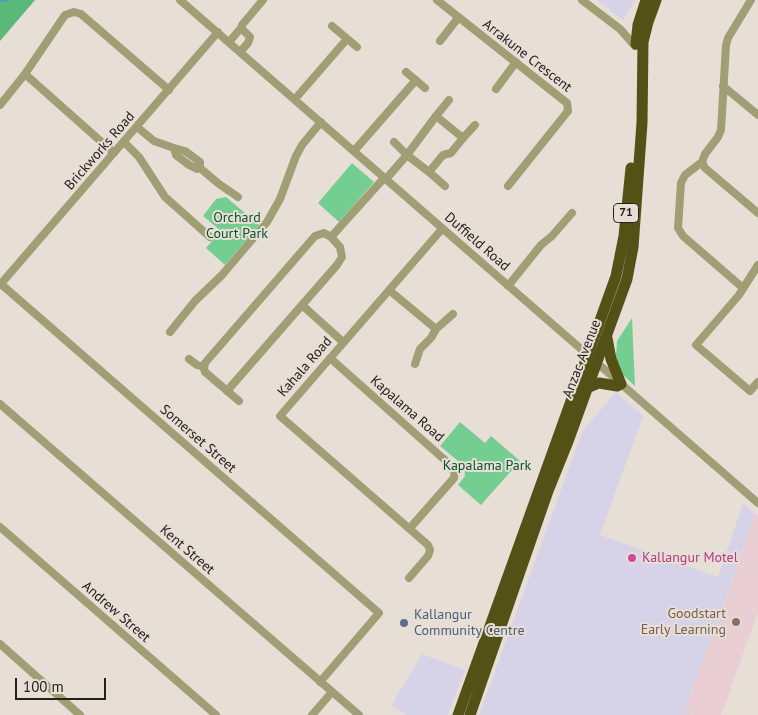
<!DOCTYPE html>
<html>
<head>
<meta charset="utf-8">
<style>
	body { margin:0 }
	#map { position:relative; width:758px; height:715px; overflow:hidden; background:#e7ded6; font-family:"PT Sans",sans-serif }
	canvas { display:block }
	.scale { position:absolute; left:15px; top:678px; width:91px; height:22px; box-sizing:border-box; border:2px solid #23201d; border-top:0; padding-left:6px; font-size:15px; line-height:18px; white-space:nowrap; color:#23201d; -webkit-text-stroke:4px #e7ded6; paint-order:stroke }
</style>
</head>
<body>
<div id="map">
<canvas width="758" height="715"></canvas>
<div class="scale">100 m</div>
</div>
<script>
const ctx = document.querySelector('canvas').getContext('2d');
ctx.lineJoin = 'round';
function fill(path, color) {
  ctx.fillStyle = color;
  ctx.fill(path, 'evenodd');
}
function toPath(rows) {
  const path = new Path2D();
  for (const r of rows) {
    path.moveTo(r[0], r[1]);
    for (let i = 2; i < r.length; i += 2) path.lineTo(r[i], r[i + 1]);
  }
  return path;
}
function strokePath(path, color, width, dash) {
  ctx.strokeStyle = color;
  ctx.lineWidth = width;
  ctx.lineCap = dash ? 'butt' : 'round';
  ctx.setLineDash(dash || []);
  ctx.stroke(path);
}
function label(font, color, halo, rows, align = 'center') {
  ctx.font = font + ' "PT Sans",sans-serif';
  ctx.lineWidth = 4;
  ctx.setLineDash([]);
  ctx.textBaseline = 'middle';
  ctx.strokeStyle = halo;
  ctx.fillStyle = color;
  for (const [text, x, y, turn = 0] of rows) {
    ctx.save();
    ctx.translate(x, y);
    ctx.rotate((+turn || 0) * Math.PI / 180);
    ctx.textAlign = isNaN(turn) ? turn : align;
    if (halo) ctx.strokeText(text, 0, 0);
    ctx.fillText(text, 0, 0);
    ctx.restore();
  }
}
const commercial = toPath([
	[597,0,635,0,623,20],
	[616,392,643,416,600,535,718,577,743,503,755,514,714,633,713,632,684,712,693,715,479,715,582,432],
	[422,654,465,670,448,715,407,715,391,706]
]);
const education = toPath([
	[755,514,758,516,758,612,721,715,693,715,684,712,713,632,715,632]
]);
const green = toPath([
	[352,163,374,182,339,222,318,203],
	[226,197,259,225,225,265,206,248,221,231,203,216,216,199],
	[632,318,635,386,620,372,616,357,617,341],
	[460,422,485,443,491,436,520,461,481,505,458,485,465,476,464,466,440,446]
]);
const forest = toPath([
	[0,0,35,0,0,41]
]);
const stream = toPath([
	[0,1,8,0]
]);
const minor = toPath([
	[180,0,758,503],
	[437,0,567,103,568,111,508,186],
	[582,0,620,29,635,46],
	[751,0,728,38,726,45,721,130,718,137,705,154,702,162,705,168,758,213],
	[332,26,357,47],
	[440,41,458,18],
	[229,42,241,28],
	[240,52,248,43,250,37,241,28,242,25,263,0],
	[406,72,425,88],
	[25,74,114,153],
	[723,86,758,115],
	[496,89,516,62],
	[295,99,347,39],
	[0,105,25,74,65,15,74,12,81,14,169,90],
	[436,116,449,100],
	[137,127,154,141,174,148,185,151,200,162,200,168],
	[463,138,475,125],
	[124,142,139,157,165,197,210,237],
	[174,148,176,155,189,165,197,169,200,168,219,184,238,197],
	[354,151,416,80],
	[702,162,685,175,681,183,678,228,683,236,743,288],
	[429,172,445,186],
	[386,179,407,155,436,116,463,138,451,153,443,155,429,172,407,155,394,142],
	[331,237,384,178],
	[758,265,739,295,696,345,750,391,758,382],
	[1,284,379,613,320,682],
	[0,285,218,32],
	[508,286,541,245,552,236,572,213],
	[389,290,436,329,431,338,420,349,415,364],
	[436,329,453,314],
	[170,332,195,301,222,275,267,222,280,199,296,156,302,145,321,122],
	[330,358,455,469,454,478,410,528],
	[189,359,197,365,204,367],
	[227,391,302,305,343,342],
	[239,401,205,372,204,369,205,363,315,236,324,233,331,237,340,247,342,257,337,265,302,305],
	[0,404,359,715],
	[0,527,216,715],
	[409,578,428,556,430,550,428,545,280,416,442,229],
	[0,644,80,715],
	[312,715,332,692]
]);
const highway = toPath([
	[636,44,638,25,646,0],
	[587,388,599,383,617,386,621,384,611,359,607,338],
	[458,715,616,276,624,236,631,168],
	[470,715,548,491,567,444,627,279,633,247,642,123,643,42,648,22,656,0]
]);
const markers = [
	[632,558,5,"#d1479c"],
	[736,622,5,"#8d6e63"],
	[404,623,5,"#5c6f8a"]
];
const shields = [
	[626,213,25]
];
const shieldNames = [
	["71",626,213]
];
const streetNames = [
	["Arrakune Crescent",527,56,38],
	["Brickworks Road",100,151,-49],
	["Duffield Road",477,242,41],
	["Anzac Avenue",582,359,-69],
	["Kahala Road",305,367,-49],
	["Kapalama Road",407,409,41],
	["Somerset Street",198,439,41],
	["Kent Street",187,550,41],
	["Andrew Street",116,612,41]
];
const parkNames = [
	["Orchard",237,218],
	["Court Park",237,234],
	["Kapalama Park",487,466]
];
const hotelNames = [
	["Kallangur Motel",642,558]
];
const educationNames = [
	["Goodstart",726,614],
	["Early Learning",726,630]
];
const serviceNames = [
	["Kallangur",414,615],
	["Community Centre",414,631]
];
fill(commercial, '#d6d3e9');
fill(education, '#e9ced3');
fill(green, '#75ce91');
fill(forest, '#5ab879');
strokePath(stream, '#41a0c5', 2);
strokePath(minor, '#9f9e74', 8);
strokePath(highway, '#545117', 11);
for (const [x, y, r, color] of markers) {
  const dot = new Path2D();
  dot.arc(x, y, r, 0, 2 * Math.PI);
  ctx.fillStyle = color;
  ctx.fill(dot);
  strokePath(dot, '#e7ded6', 2);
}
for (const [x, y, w] of shields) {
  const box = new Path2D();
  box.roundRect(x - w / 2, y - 9.5, w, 19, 4);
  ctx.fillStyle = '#e7ded6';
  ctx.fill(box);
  strokePath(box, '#23201d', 1);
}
label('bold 12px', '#23201d', null, shieldNames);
label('14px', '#23201d', '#e7ded6', streetNames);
label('14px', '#075229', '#e7ded6', parkNames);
label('14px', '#b23c85', '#e7ded6', hotelNames, 'left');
label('14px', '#785e54', '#e7ded6', educationNames, 'right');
label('14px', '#4e5e75', '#e7ded6', serviceNames, 'left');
</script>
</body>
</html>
